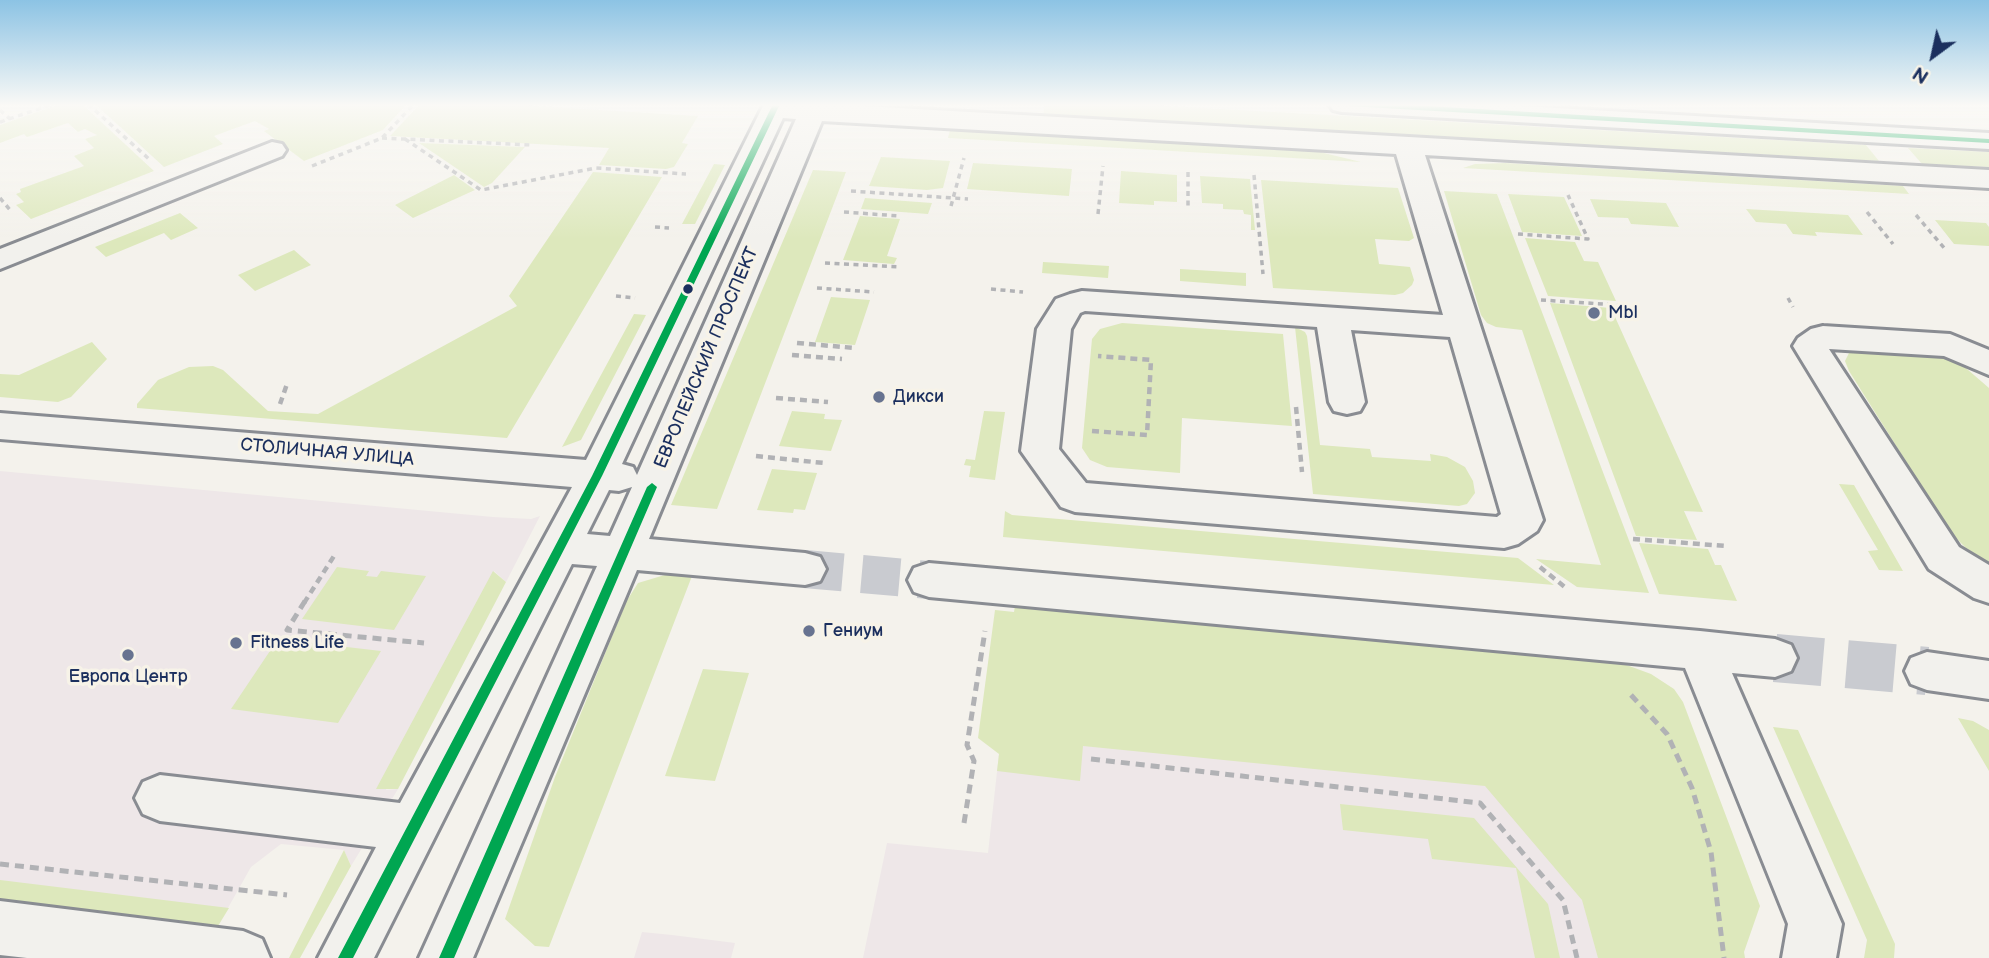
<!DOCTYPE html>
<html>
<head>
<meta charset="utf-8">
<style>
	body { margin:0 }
	#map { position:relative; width:1989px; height:958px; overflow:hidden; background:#f4f2ec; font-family:"Balsamiq Sans",sans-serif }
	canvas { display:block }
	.north { position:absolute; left:1898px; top:21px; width:70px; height:70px; -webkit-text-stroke:5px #f7f3e8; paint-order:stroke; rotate:213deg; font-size:19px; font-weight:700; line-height:28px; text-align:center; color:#1b2f5e }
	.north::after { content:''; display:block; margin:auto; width:24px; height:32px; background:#1b2f5e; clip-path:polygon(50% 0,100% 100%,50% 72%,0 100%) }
</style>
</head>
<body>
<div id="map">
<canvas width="1989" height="958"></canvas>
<div class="north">N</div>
</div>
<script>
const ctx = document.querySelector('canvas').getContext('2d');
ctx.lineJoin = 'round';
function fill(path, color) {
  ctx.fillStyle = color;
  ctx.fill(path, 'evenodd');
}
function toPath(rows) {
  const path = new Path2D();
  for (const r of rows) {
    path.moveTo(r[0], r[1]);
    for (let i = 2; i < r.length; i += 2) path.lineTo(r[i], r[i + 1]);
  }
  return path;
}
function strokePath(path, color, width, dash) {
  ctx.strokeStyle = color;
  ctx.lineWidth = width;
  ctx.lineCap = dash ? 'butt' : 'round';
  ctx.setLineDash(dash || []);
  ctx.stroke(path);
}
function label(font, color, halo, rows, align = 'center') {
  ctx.font = font + ' "Balsamiq Sans",sans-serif';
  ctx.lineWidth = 7;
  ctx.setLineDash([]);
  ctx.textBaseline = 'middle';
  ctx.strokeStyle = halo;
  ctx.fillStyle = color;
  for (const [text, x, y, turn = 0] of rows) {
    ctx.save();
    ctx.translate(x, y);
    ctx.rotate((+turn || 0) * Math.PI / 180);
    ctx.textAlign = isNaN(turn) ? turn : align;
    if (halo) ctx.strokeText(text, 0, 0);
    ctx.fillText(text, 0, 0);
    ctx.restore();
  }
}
const built = toPath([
	[0,471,493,517,531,519,540,516,506,582,494,571,386,790,398,789,351,866,344,850,281,844,251,867,215,931,52,958,0,951],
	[1598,670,1614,958,863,958,887,843,988,853,999,754],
	[642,932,672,935,735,943,731,958,634,958]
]);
const green = toPath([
	[60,104,82,104,154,171,31,219,16,205,24,202,16,194,21,192,20,189,84,166,74,156,94,148,85,139,97,135,85,129,78,132,68,123,27,137,24,134,0,143,0,125],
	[95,104,407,104,383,130,304,161,264,131,269,129,255,121,214,136,223,144,164,167],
	[420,104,504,104,698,116,682,143,688,144,674,167,666,169,599,165,609,148,390,136],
	[1045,104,1132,104,1866,145,1879,161,1043,115],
	[950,130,1320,152,1361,162,948,138],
	[419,143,525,147,492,183,484,187],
	[1908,148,1989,152,1989,167,1922,164],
	[881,157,950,161,943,188,927,190,869,186],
	[973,163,1072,169,1069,196,967,189],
	[1505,163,1903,186,1909,194,1463,168,1475,164],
	[714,164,725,165,695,224,682,224],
	[813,170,846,172,717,509,671,505],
	[1121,171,1177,175,1177,202,1154,201,1154,205,1119,203],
	[593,172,662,177,507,438,137,408,137,404,158,380,189,367,213,366,223,370,268,411,318,414,517,306,509,296],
	[454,175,475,190,413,218,395,205],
	[1200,176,1250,179,1255,230,1251,230,1251,215,1244,214,1243,210,1223,209,1223,204,1202,203],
	[1261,180,1398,188,1414,238,1409,241,1375,239,1379,264,1410,267,1414,280,1412,285,1403,293,1395,295,1273,288],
	[1444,191,1497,194,1649,593,1577,587,1536,559,1601,565,1522,330,1496,327,1487,323,1481,315],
	[1508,194,1564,197,1582,236,1522,232],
	[865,198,932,203,928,214,861,209],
	[1590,199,1666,203,1679,227,1631,224,1628,218,1598,217],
	[1746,209,1848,215,1863,235,1815,232,1817,236,1793,234,1786,224,1756,222],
	[180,213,198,228,171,240,164,233,106,257,95,247],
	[860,216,900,219,887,256,897,258,894,264,843,260],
	[1935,220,1986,223,1989,227,1989,246,1954,244],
	[1525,238,1575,242,1584,261,1598,262,1616,301,1548,296],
	[294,250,311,265,255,291,238,275],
	[1043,262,1109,266,1108,278,1042,273],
	[1180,269,1246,273,1246,286,1180,281],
	[831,297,870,300,855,345,815,342],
	[1550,303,1611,308,1703,512,1684,511,1697,540,1636,536],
	[634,314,646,315,581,440,562,447],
	[1122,323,1283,334,1292,426,1182,418,1180,473,1107,467,1090,460,1082,448,1092,339,1100,329],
	[1295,327,1305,332,1307,336,1320,445,1370,449,1372,457,1431,461,1430,454,1447,457,1465,467,1473,481,1475,493,1467,504,1459,506,1313,494],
	[92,342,107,359,71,397,58,402,0,397,0,374,19,375],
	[1857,350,1927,353,1943,357,1960,363,1989,388,1989,563,1966,548,1951,533,1849,371,1845,361,1849,353],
	[792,411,825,414,824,419,842,420,831,451,779,446],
	[984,411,1005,412,995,480,969,477,971,466,964,465,966,459,975,460],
	[772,469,817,473,805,510,794,509,793,513,757,510],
	[1839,484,1854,485,1903,571,1879,570,1868,551,1878,550],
	[1005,511,1012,515,1518,558,1554,585,1003,537],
	[1639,543,1708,549,1715,565,1721,565,1737,601,1659,594],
	[337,567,369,571,366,576,377,577,381,571,426,576,394,630,302,619],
	[493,571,506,582,398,789,376,789],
	[668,574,692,576,549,947,535,946,505,919,555,777,626,602,638,583],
	[1015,606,1613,660,1651,674,1674,689,1683,702,1760,906,1744,952,1745,958,1598,958,1582,900,1485,786,1083,746,1080,781,997,771,999,754,978,738,995,610,1014,612],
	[278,639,381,651,338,723,231,709],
	[703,669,749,673,715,781,665,776],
	[1958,718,1973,721,1989,730,1989,771],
	[1773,727,1798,730,1895,944,1894,958,1864,958,1867,940],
	[1340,804,1474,818,1548,904,1560,958,1535,958,1516,868,1432,859,1428,839,1343,830],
	[344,850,351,866,300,958,289,958],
	[0,880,229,908,215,931,0,905]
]);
const minorTunnelFar1 = toPath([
	[805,569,929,580]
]);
const minorTunnel = toPath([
	[1775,658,1927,671]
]);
const pathFar2 = toPath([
	[88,104,149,159],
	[0,110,10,119],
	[0,122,53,104],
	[382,138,532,145],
	[405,139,481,190,596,168,686,174],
	[312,166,382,138,414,104],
	[1188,172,1188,206],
	[1254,175,1263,274],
	[851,191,968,199],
	[0,198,11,211],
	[951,206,964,158],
	[844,212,900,216],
	[1867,212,1893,244],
	[1098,214,1103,166],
	[1916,215,1945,249],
	[655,227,669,228],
	[1518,234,1588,239,1568,195],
	[825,263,900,267],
	[817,288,874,292],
	[991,289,1023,292],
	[616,296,635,298],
	[1788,298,1793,307],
	[1541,300,1618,305]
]);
const pathFar1 = toPath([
	[797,343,855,348],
	[792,355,842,359],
	[776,398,828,402],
	[280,404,287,384],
	[1296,407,1302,472],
	[1092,431,1147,435,1151,360,1098,356],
	[756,456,824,463],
	[1633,539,1726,546],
	[1540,567,1566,588],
	[304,603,334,556]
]);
const path = toPath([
	[305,601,287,630,424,643],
	[1631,695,1667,734,1692,788,1711,852,1724,958],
	[1091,759,1480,803,1563,900,1577,958],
	[964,823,974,761,967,745,985,631],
	[0,864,287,895]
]);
const minor = toPath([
	[764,104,829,104,1989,170,1989,188,1425,155,1543,520,1537,531,1518,544,1504,548,1075,512,1061,507,1021,451,1037,329,1056,299,1070,294,1082,291,1443,315,1396,154,822,121,649,539,805,553,820,557,826,569,820,581,805,585,637,570,473,958,419,958,597,566,572,564,374,958,318,958,376,847,160,821,143,814,135,798,143,782,160,775,400,803,572,487,0,439,0,413,586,460,764,104],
	[783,118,796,119,637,475,633,467,622,464,783,118],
	[1085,311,1317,327,1329,402,1334,411,1347,414,1360,411,1365,402,1351,330,1450,337,1501,514,1497,517,1086,483,1059,449,1071,329,1080,313,1085,311],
	[632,487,610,536,587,534,609,490,619,491,632,487],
	[1329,104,1488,104,1989,133,1989,149,1342,112,1333,110,1329,104],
	[272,142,282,144,286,150,282,156,0,269,0,249,272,142],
	[1823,326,1950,334,1989,350,1989,375,1944,356,1829,349,1959,547,1989,565,1989,603,1974,598,1929,569,1793,346,1798,338,1811,329,1823,326],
	[929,563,1700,631,1775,639,1791,645,1797,658,1791,671,1775,677,1732,673,1842,924,1836,958,1782,958,1788,924,1685,668,929,597,914,592,908,580,914,568,929,563],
	[1927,652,1989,661,1989,699,1927,690,1911,684,1905,671,1911,658,1927,652],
	[0,901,243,931,262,939,270,958,27,958,0,955,0,901]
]);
const bus1 = toPath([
	[773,104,780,104,602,476,353,958,338,958,592,476,773,104],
	[1346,104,1393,104,1989,139,1989,143,1349,106,1346,104],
	[652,483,657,487,454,958,439,958,647,487,652,483]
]);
const markers = [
	[688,289,6,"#1b2f5e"],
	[1594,313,7,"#677390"],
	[879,397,7,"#677390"],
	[809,631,7,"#677390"],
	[236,643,7,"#677390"],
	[128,655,7,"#677390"]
];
const poiNames = [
	["Mbl",1608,313],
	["Дикси",893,397],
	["Гениум",823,631],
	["Fitness Life",250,643],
	["Европа Центр",128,677,"center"]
];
const streetNames = [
	["ЕВРОПЕЙСКИЙ ПРОСПЕКТ",707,358,-67],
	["СТОЛИЧНАЯ УЛИЦА",327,453,5]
];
fill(built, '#eee7e8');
fill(green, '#dde8bc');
strokePath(minorTunnelFar1, '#c9cbd0', 38, [38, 19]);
strokePath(minorTunnel, '#c9cbd0', 48, [48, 24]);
strokePath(minor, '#898c92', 6);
strokePath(pathFar2, '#b1b2b5', 3.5, [5, 4.5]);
strokePath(pathFar1, '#b1b2b5', 4.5, [7, 5]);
strokePath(path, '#b1b2b5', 5, [9, 6]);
fill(minor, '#f2f1ed');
fill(bus1, '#00a651');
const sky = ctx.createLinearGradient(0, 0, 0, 239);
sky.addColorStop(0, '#8cc3e4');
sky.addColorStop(0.44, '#faf9f6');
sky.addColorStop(1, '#faf9f600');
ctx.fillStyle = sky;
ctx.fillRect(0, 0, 1989, 239);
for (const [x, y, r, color] of markers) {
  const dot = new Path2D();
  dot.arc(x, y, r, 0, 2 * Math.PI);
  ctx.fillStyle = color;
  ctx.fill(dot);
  strokePath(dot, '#f7f3e8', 2.5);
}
label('18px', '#1b2f5e', '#f7f3e8', poiNames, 'left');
label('18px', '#1b2f5e', '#f7f3e8', streetNames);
</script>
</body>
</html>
